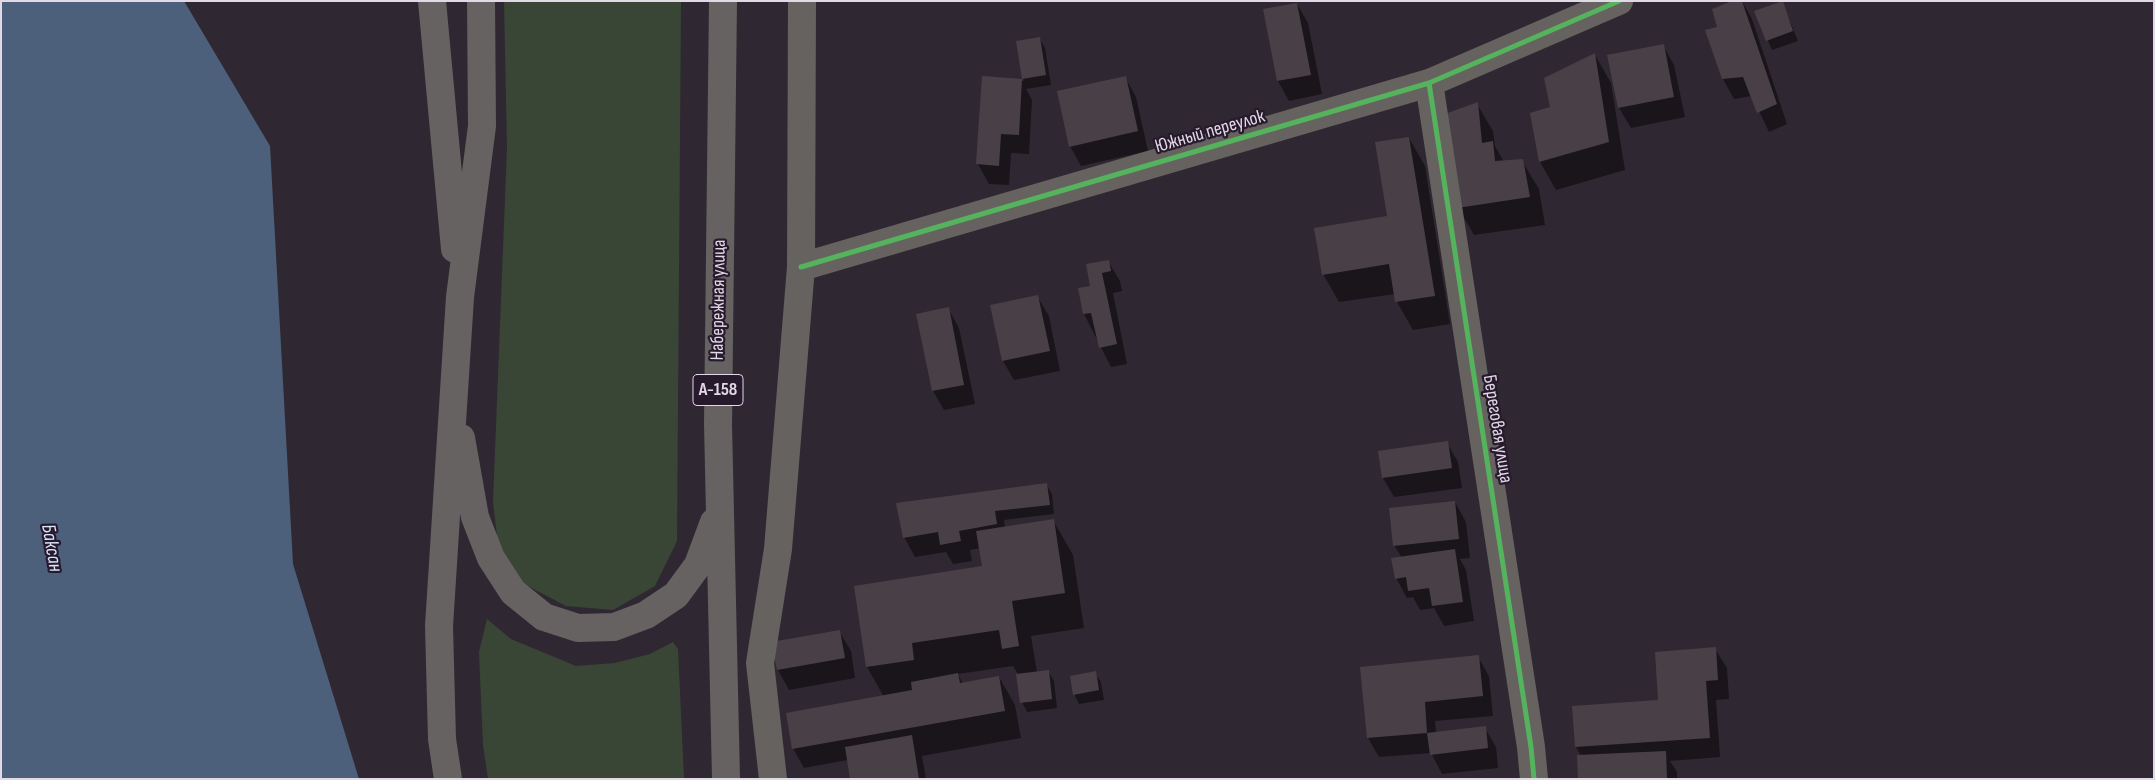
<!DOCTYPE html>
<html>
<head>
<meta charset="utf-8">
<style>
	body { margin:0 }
	#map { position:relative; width:2155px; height:780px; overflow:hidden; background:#2f2832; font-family:"Sofia Sans Condensed",sans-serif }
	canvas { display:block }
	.frame { position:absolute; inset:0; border:2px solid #e2d9e6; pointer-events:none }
</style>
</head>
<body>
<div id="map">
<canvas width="2155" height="780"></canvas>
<div class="frame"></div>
</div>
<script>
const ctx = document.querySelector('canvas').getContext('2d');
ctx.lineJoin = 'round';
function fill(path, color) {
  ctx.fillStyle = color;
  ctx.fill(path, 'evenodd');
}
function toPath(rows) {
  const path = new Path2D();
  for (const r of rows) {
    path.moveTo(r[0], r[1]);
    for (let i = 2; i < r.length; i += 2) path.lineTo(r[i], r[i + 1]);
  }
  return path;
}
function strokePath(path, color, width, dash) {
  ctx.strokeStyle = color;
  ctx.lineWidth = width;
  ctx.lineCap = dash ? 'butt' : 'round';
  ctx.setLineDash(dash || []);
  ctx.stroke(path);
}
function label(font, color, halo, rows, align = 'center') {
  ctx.font = font + ' "Sofia Sans Condensed",sans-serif';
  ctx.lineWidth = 4.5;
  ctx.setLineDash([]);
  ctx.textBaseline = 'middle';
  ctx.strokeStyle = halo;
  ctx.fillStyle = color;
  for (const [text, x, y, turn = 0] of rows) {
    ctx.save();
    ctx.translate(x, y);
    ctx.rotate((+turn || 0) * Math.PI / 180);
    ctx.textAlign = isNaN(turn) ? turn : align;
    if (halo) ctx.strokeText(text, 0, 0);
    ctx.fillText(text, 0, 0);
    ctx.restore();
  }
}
const green = toPath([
	[504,1,681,1,677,541,655,586,613,610,566,606,524,584,498,545,493,502,507,148],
	[487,619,511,639,576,666,615,663,650,654,673,642,678,649,684,779,488,779,483,745,479,652]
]);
const water = toPath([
	[1,1,184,1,270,146,293,564,359,779,1,779]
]);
const shadow = toPath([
	[1742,1,1752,19,1787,124,1769,132,1752,96,1734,99,1723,79,1719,28],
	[1782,2,1798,41,1772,50,1756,12],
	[1297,4,1308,23,1322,94,1289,101,1278,81,1264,10],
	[1039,38,1045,48,1051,85,1026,89,1032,100,1029,154,1011,153,1009,185,989,184,978,164,983,77,1025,81,1023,79],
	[1663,45,1674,65,1685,117,1631,128,1619,108,1609,56],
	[1595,55,1611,83,1625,170,1556,190,1540,162,1552,108],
	[1125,77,1136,97,1148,151,1081,166,1070,146],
	[1477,104,1493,131,1495,146,1504,162,1522,161,1539,189,1545,225,1474,235,1458,207],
	[1409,138,1425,166,1450,324,1413,330,1397,302,1395,294,1339,302,1323,274,1388,217],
	[1108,261,1120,281,1122,291,1113,293,1127,364,1111,367,1084,314,1092,287],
	[1037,296,1049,316,1060,371,1014,380,1003,361,992,306],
	[948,308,959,328,975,404,944,410,933,391],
	[1447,443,1458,462,1462,488,1394,497,1383,478],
	[1046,484,1052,494,1054,514,1004,520,1005,528,1053,520,1073,555,1084,628,1031,636,1037,672,1048,671,1054,681,1057,708,1027,712,1022,702,1018,674,1013,666,958,674,963,684,999,677,1015,705,1021,738,922,756,926,779,852,779,848,760,804,768,793,748,884,697,867,667,855,587,983,567,980,548,970,550,972,561,953,564,946,552,915,557,904,537],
	[1455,502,1466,522,1470,558,1460,559,1466,570,1474,621,1444,626,1434,608,1420,610,1413,597,1407,598,1396,578,1402,558,1394,545],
	[839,631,851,651,855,678,789,690,778,670,772,643],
	[1715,649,1727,668,1729,699,1716,700,1720,757,1670,761,1677,772,1677,779,1579,779,1581,756,1576,747,1573,707,1659,701],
	[1478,657,1489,676,1493,716,1435,721,1436,733,1485,728,1496,747,1498,768,1442,774,1431,753,1379,757,1368,738],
	[1095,673,1101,682,1104,700,1079,704,1074,694]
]);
const building = toPath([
	[1732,1,1742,1,1777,104,1757,113,1743,77,1722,79,1705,30,1717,27,1712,9],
	[1783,1,1793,31,1766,41,1754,11],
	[1297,3,1311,75,1277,81,1263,9],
	[1040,37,1046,75,1022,79,1016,41],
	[1664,44,1674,97,1618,108,1607,55],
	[1595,53,1609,142,1539,162,1530,113,1550,107,1544,78],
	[982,76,1022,79,1019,135,1001,134,999,166,976,164],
	[1126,76,1138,131,1069,147,1057,91],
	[1478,102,1482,143,1493,141,1495,161,1523,159,1530,197,1457,208,1442,115],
	[1409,137,1435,296,1395,302,1389,264,1322,275,1314,228,1387,216,1375,142],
	[1109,260,1111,271,1102,273,1117,344,1099,348,1091,313,1083,314,1078,288,1090,286,1086,264],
	[1038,295,1050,351,1002,361,990,305],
	[949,307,964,385,932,391,916,314],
	[1448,441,1452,468,1382,478,1378,451],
	[1047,483,1050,505,995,511,997,524,959,531,961,541,940,545,938,532,903,538,896,503],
	[1455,501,1459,539,1393,546,1389,508],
	[1054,519,1065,593,1012,601,1019,646,1002,649,999,630,912,643,914,660,866,667,854,586,982,566,976,531],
	[1455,549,1463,602,1432,606,1429,588,1408,591,1406,577,1395,579,1391,558],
	[840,630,845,658,777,670,771,642],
	[1716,647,1718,680,1706,681,1710,738,1575,747,1572,706,1658,700,1655,652],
	[1479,655,1483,696,1425,702,1427,733,1367,738,1360,667],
	[1049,670,1052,699,1020,703,1016,674],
	[1096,671,1099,690,1073,695,1070,676],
	[958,673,960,683,999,676,1005,711,792,749,786,713,912,690,911,682],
	[1486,726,1488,748,1430,755,1427,733],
	[912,735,919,779,850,779,845,747],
	[1666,751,1667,779,1578,779,1577,755]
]);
const minor = toPath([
	[1429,83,1531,747,1534,779],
	[801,267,1429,83,1619,1],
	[773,779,760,663,778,549,801,267,802,1]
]);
const major = toPath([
	[432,1,455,249],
	[723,1,718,424,726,779],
	[461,438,475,517,491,558,513,592,544,617,578,628,614,627,646,615,676,595,698,565,714,522],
	[448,779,442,739,439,626,460,297,482,126,481,1]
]);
const cycleway = toPath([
	[1429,83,1531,747,1534,779],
	[801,267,1429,83,1619,1]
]);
const shields = [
	[718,390,50]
];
const shieldNames = [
	["А-158",718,390]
];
const streetNames = [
	["Южный переулок",1210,132,-16],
	["Набережная улица",719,300,-89],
	["Береговая улица",1497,429,81]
];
const waterNames = [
	["Баксан",51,548,80]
];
fill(green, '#394635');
fill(water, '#4d607b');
fill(shadow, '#0007');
fill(building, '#494047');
strokePath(minor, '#65625f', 28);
strokePath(major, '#666261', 28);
strokePath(cycleway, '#56b35d', 5);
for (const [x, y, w] of shields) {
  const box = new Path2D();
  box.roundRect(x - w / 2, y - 15.5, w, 31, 4);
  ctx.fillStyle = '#271a2d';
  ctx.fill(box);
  strokePath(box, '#e2d9e6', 1);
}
label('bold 18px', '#e2d9e6', null, shieldNames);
label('19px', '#e2d9e6', '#271a2d', streetNames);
label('italic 20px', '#d6e6fb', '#271a2d', waterNames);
</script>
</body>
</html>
